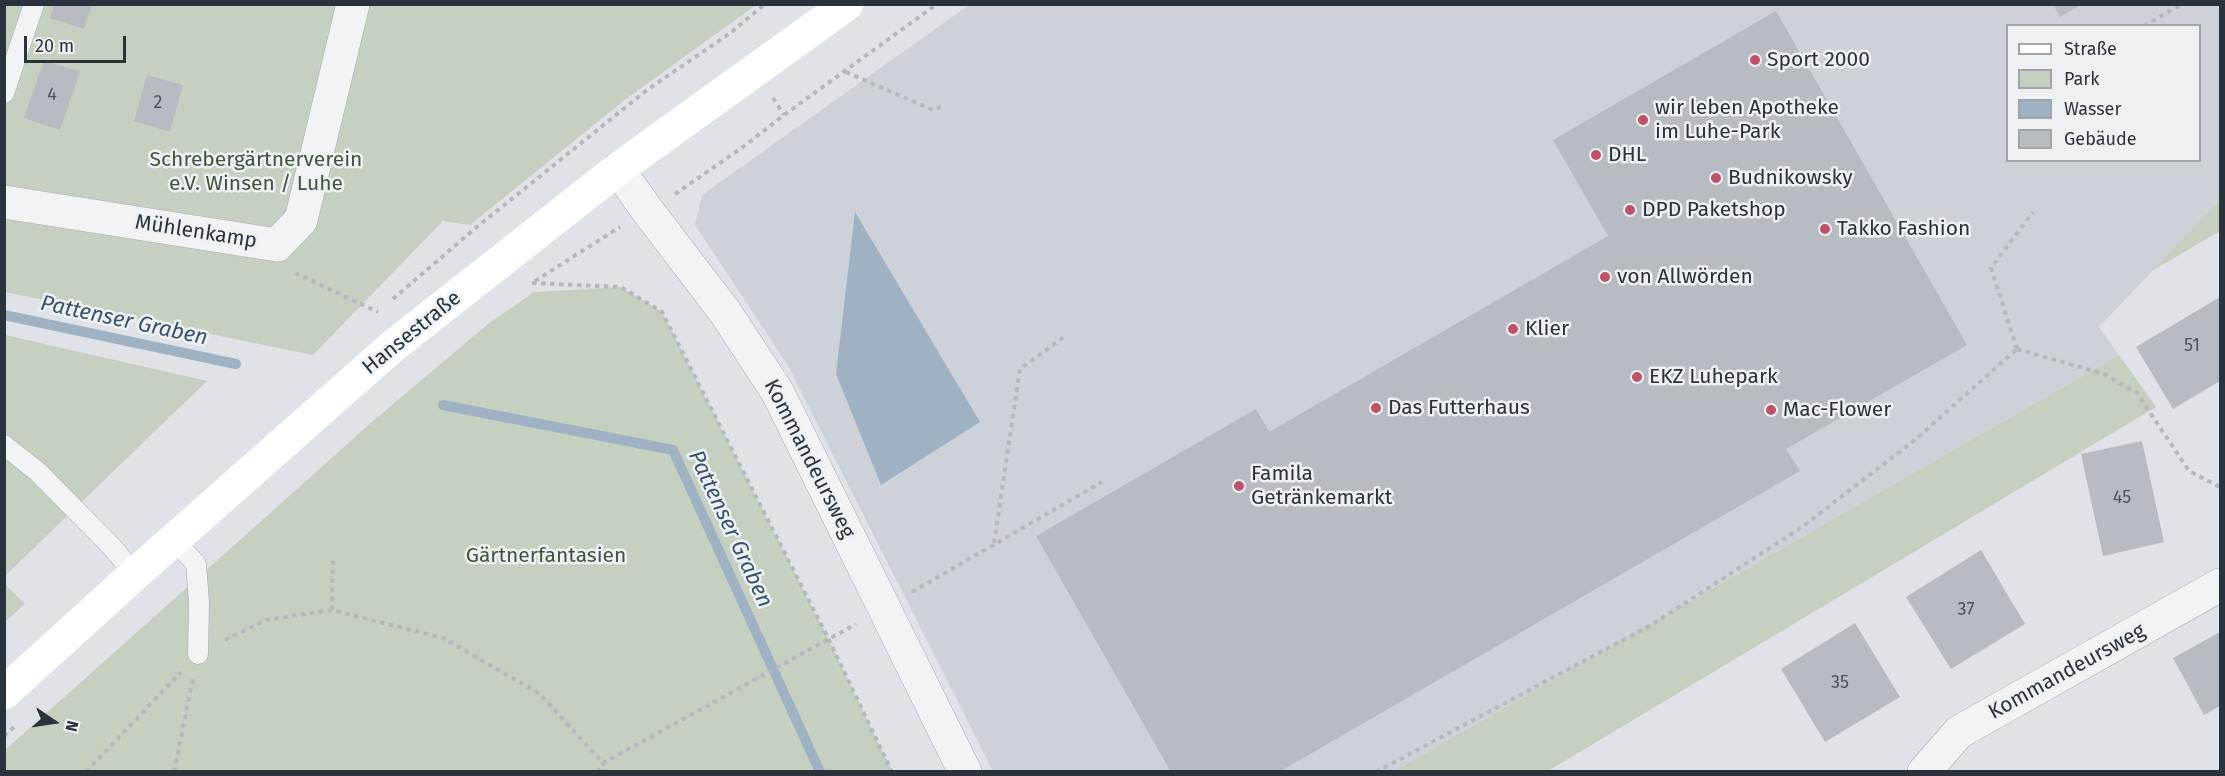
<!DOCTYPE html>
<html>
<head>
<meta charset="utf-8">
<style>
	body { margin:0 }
	#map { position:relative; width:2225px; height:776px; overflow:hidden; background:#dfe3e7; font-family:"Fira Sans",sans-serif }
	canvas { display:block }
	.frame { position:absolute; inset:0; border:6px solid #2a323c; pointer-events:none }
	.legend { position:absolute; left:2006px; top:24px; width:195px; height:138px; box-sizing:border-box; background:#eef1f4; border:2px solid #a0a5aa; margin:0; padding:8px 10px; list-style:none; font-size:18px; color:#2a323c }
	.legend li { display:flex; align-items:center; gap:12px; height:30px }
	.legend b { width:30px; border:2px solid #a0a5aa }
	.north { position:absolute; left:24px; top:692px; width:60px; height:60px; -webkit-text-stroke:4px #eef1f4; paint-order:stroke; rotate:103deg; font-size:16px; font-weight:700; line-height:24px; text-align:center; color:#2a323c }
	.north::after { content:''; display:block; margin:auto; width:21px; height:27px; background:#2a323c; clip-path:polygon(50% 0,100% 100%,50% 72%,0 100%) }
	.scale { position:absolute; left:24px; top:36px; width:102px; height:27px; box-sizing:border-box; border:3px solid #2a323c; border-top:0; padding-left:8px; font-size:18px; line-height:21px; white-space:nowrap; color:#2a323c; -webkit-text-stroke:4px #eef1f4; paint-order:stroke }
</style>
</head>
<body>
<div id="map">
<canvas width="2225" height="776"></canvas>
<div class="frame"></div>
<ul class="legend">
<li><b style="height:8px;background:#fff"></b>Straße</li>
<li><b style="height:16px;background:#c6d0c1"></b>Park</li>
<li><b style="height:16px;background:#9eb2c3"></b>Wasser</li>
<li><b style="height:16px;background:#b7bcc3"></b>Gebäude</li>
</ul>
<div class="north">N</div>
<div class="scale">20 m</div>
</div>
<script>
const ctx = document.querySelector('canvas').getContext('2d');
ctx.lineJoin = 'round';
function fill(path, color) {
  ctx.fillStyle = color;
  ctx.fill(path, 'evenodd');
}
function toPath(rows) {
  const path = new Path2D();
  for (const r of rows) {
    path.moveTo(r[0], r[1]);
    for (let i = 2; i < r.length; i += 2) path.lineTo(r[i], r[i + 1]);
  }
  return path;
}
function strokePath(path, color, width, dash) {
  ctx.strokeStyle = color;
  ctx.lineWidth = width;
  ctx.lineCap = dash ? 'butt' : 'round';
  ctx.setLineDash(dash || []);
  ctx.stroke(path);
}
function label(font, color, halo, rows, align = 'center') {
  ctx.font = font + ' "Fira Sans",sans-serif';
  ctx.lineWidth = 5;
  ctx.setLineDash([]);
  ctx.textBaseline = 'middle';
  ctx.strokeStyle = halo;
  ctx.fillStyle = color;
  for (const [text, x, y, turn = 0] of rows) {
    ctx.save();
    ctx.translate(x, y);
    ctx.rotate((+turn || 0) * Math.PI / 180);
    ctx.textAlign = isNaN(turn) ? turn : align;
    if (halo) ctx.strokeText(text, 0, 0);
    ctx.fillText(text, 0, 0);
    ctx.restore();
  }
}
const built = toPath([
	[969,5,2220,5,2220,200,2099,327,2119,355,1394,771,993,771,787,364,695,225,702,195],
	[2008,26,2200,26,2200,160,2008,160]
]);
const green = toPath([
	[4,5,756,5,626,99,470,225,443,221,313,355,5,292],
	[2220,200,2220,231,2152,271],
	[621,287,662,312,829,640,892,771,5,772,4,751,373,421,488,324,534,292],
	[5,335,207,381,5,576],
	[2119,355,2156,407,1548,771,1394,771],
	[4,583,25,604,5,622,4,622]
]);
const water = toPath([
	[855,212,980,422,881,485,836,374]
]);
const stream = toPath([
	[4,315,236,364],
	[443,405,673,450,820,772]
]);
const building = toPath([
	[54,4,92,4,84,29,50,18],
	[2053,4,2082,4,2060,17],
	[1776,11,1967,345,1786,449,1800,471,1279,772,1171,772,1036,536,1256,409,1269,432,1608,236,1553,140],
	[44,60,80,72,60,130,24,118],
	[147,75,183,85,170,132,134,121],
	[2220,297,2220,381,2173,409,2136,347],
	[2142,441,2164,542,2103,556,2081,454],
	[1981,550,2025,624,1951,669,1906,597],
	[1855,623,1900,697,1825,742,1781,669],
	[2220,632,2220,706,2204,715,2173,658]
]);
const path = toPath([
	[2144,26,2182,4],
	[846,72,933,110,943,106],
	[773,98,784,115],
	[675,194,743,147,784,115,937,4],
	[295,273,378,312],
	[535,281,620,227],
	[532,283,621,287,662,312,829,640,892,772],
	[393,299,472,231,647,90,729,34,765,4],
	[2017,349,2104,374,2137,393,2189,471,2220,487],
	[2017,349,1991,268,2033,212],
	[994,543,1020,369,1064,337],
	[912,592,1102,482],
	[332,610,333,560],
	[225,640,266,620,332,610,443,638,540,694,603,763,856,624],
	[4,736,15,726],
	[86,772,181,672],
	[174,772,193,678],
	[597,772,603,763,607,772],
	[1376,772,1653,624,1802,527,1916,439,2017,349]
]);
const service = toPath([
	[4,93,34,4],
	[4,445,38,472,112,547,135,574],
	[175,541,196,564,199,602,198,654]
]);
const minor = toPath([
	[618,169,647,210,725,312,778,393,965,772],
	[4,202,277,245,301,220,353,4],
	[1924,772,1959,732,2220,585]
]);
const secondary = toPath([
	[4,693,135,574,393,346,618,169,847,4]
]);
const markers = [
	[1755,60,6,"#bf5169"],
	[1643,120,6,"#bf5169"],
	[1596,155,6,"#bf5169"],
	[1716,178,6,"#bf5169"],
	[1630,210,6,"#bf5169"],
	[1825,229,6,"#bf5169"],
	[1605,277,6,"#bf5169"],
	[1513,329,6,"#bf5169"],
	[1637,377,6,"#bf5169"],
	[1376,408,6,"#bf5169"],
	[1771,410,6,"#bf5169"],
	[1239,486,6,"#bf5169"]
];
const numberNames = [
	["4",52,95],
	["2",158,103],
	["51",2192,346],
	["45",2122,498],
	["37",1966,610],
	["35",1840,683]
];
const poiNames = [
	["Sport 2000",1767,60],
	["wir leben Apotheke",1655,108],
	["im Luhe-Park",1655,132],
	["DHL",1608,155],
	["Budnikowsky",1728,178],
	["DPD Paketshop",1642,210],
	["Takko Fashion",1837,229],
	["von Allwörden",1617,277],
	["Klier",1525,329],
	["EKZ Luhepark",1649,377],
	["Das Futterhaus",1388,408],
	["Mac-Flower",1783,410],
	["Famila",1251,474],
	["Getränkemarkt",1251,498]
];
const parkNames = [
	["Schrebergärtnerverein",256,160],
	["e.V. Winsen / Luhe",256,184],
	["Gärtnerfantasien",546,556]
];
const streetNames = [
	["Mühlenkamp",196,232,9],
	["Hansestraße",412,333,-39],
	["Kommandeursweg",809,459,63],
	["Kommandeursweg",2067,672,-29]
];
const waterNames = [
	["Pattenser Graben",124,321,12],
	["Pattenser Graben",730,529,65]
];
fill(built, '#cdd2d8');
fill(green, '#c6d0c1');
fill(water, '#9eb2c3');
strokePath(stream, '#9eb2c3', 10);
fill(building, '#b7bcc3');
strokePath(service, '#a5aab0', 21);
strokePath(minor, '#a5aab0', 34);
strokePath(path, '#b5b9be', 4, [4.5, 4.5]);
strokePath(service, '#f1f3f5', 20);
strokePath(minor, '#f1f3f5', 33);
strokePath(secondary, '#fff', 33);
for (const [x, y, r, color] of markers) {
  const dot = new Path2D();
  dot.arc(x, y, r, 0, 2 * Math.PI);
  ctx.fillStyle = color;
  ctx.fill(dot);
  strokePath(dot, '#eef1f4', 2);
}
label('18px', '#4d545e', null, numberNames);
label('21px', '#2a323c', '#eef1f4', poiNames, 'left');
label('21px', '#405639', '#eef1f4', parkNames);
label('21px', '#2a323c', '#eef1f4', streetNames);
label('italic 22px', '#38536b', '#eef1f4', waterNames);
</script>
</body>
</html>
